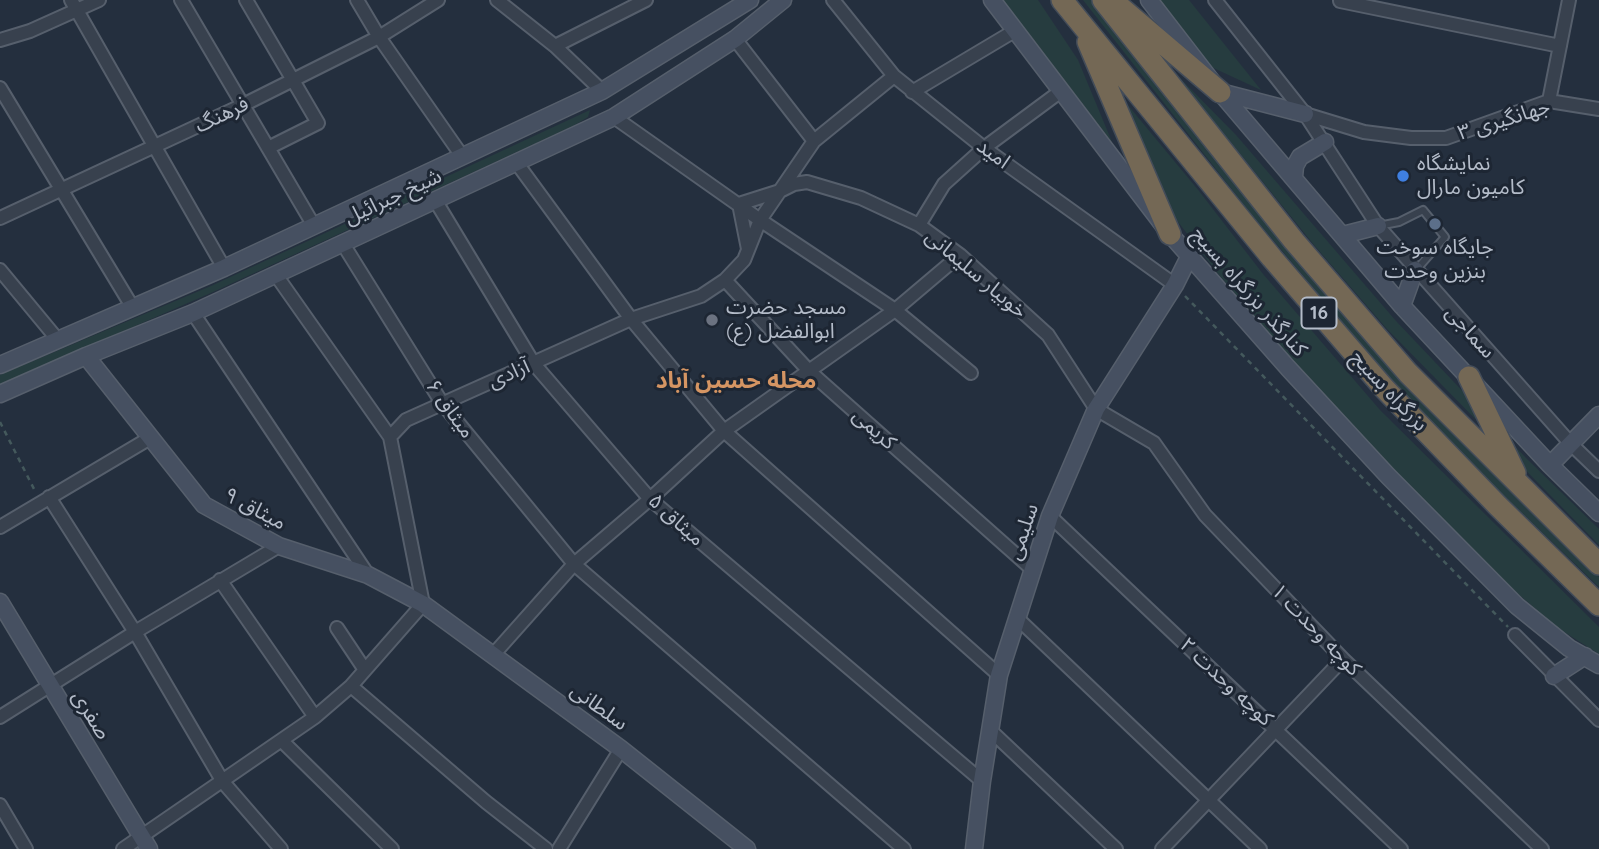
<!DOCTYPE html>
<html>
<head>
<meta charset="utf-8">
<style>
	body { margin:0 }
	canvas { display:block; background:#242f3e }
</style>
</head>
<body>
<canvas width="1599" height="849"></canvas>
<script>
const ctx = document.querySelector('canvas').getContext('2d');
ctx.lineJoin = 'round';
function fill(path, color) {
  ctx.fillStyle = color;
  ctx.fill(path, 'evenodd');
}
function toPath(rows) {
  const path = new Path2D();
  for (const r of rows) {
    path.moveTo(r[0], r[1]);
    for (let i = 2; i < r.length; i += 2) path.lineTo(r[i], r[i + 1]);
  }
  return path;
}
function strokePath(path, color, width, dash) {
  ctx.strokeStyle = color;
  ctx.lineWidth = width;
  ctx.lineCap = dash ? 'butt' : 'round';
  ctx.setLineDash(dash || []);
  ctx.stroke(path);
}
function label(font, color, halo, rows, align = 'center') {
  ctx.font = font + ' Quicksand,"Noto Sans Arabic",sans-serif';
  ctx.lineWidth = 6;
  ctx.setLineDash([]);
  ctx.textBaseline = 'middle';
  ctx.strokeStyle = halo;
  ctx.fillStyle = color;
  for (const [text, x, y, turn = 0] of rows) {
    ctx.save();
    ctx.translate(x, y);
    ctx.rotate((+turn || 0) * Math.PI / 180);
    ctx.textAlign = isNaN(turn) ? turn : align;
    if (halo) ctx.strokeText(text, 0, 0);
    ctx.fillText(text, 0, 0);
    ctx.restore();
  }
}
const green = toPath([
	[1001,0,1038,0,1078,60,1112,142],
	[1083,0,1092,0,1276,232,1397,377,1599,577,1599,587,1494,486,1384,372,1248,210],
	[1156,0,1189,0,1261,90,1207,65],
	[1173,71,1236,135,1396,321,1526,458,1599,529,1599,545,1387,329,1314,245],
	[1122,98,1199,191,1263,274,1380,410,1599,627,1599,654,1558,628,1496,575,1421,501,1307,377,1220,276,1168,209],
	[590,110,588,117,573,126,213,292,0,385,0,375,211,286]
]);
const path = toPath([
	[1185,296,1508,627],
	[0,422,35,491]
]);
const lane = toPath([
	[1378,226,1399,222,1423,210,1445,237,1417,269]
]);
const street = toPath([
	[71,0,224,268],
	[181,0,314,226],
	[246,0,318,123,268,148],
	[357,0,379,37,462,156],
	[497,0,555,46,602,91],
	[833,0,894,76,984,148,1175,285],
	[1215,0,1305,114,1364,132,1411,138,1446,138,1549,101,1599,109],
	[1340,1,1560,46],
	[735,39,814,141],
	[0,40,30,31,99,0],
	[555,46,646,0],
	[0,88,133,308],
	[912,92,1016,30],
	[1549,101,1569,0],
	[1305,114,1378,226,1571,444,1599,471],
	[614,117,760,220,895,310,971,373],
	[516,162,631,319,724,431,999,675],
	[435,200,534,364,650,499,982,781],
	[0,218,243,105,379,37,438,0],
	[919,225,944,184,984,148,1061,91],
	[343,244,442,403,574,564,904,849],
	[748,249,739,204,780,191,794,184,807,182,861,198,919,225,960,255,1048,335,1096,409,1154,443,1205,515,1343,659,1542,849],
	[0,270,58,340],
	[276,275,390,437],
	[725,280,809,371,1032,569],
	[193,313,368,575],
	[49,497,135,632,223,782,281,849],
	[1050,516,1401,849],
	[0,527,150,438],
	[220,580,315,717],
	[1017,618,1260,849],
	[337,628,365,670],
	[1515,635,1599,720],
	[493,655,574,564,650,499,724,431,895,310,960,255],
	[351,686,486,802,546,849],
	[0,717,135,632,279,546],
	[990,730,1116,849],
	[282,741,392,849],
	[0,805,26,849],
	[123,849,315,717,351,686,423,604,390,437,406,420,631,319,701,296,725,280,744,260,760,220,814,141,894,76],
	[559,849,621,749],
	[1162,849,1343,659]
]);
const secondary = toPath([
	[992,0,1170,234,1288,368,1388,476,1517,606,1569,648,1599,665],
	[1149,0,1220,92,1402,306,1550,465,1599,513],
	[1220,92,1305,114],
	[1294,177,1295,166,1300,157,1325,142],
	[1343,235,1378,226],
	[1402,306,1415,270],
	[86,356,204,505,279,546,368,575,423,604,621,749,747,849],
	[0,365,224,268,602,91,750,0],
	[0,394,86,356,193,313,614,117,735,39,783,0],
	[1550,465,1599,415],
	[0,602,149,849],
	[1554,676,1585,656],
	[974,849,982,781,999,675,1050,516,1096,409,1175,285,1189,257]
]);
const highway = toPath([
	[1062,0,1272,258,1384,388,1498,506,1599,605],
	[1103,0,1294,241,1408,373,1599,564],
	[1120,7,1220,92],
	[1088,42,1170,234],
	[1469,377,1515,473]
]);
const markers = [
	[1403,176,7,"#3f7fe0"],
	[1435,224,7,"#5c6f8a"],
	[712,320,7,"#6b7280"]
];
const shields = [
	[1319,313,35]
];
const shieldNames = [
	["16",1319,313]
];
const streetNames = [
	["فرهنگ",222,115,-26],
	["جهانگیری ۳",1504,120,-17],
	["امید",993,154,36],
	["شیخ جبرائیل",393,197,-25],
	["خوبیار سلیمانی",976,274,40],
	["کنارگذر بزرگراه بسیج",1249,292,49],
	["سماجی",1470,332,48],
	["آزادی",509,374,-23],
	["بزرگراه بسیج",1389,391,47],
	["میثاق ۶",450,409,54],
	["کریمی",874,429,42],
	["میثاق ۹",255,509,28],
	["میثاق ۵",676,520,42],
	["سلیمی",1023,532,-71],
	["کوچه وحدت ۱",1316,630,46],
	["کوچه وحدت ۲",1226,682,43],
	["سلطانی",599,707,36],
	["صفری",91,715,58]
];
const poiNames = [
	["نمایشگاه",1417,164],
	["کامیون مارال",1417,188],
	["جایگاه سوخت",1435,248,"center"],
	["بنزین وحدت",1435,272,"center"],
	["مسجد حضرت",726,308],
	["ابوالفضل (ع)",726,332]
];
const neighbourhoodNames = [
	["محله حسین آباد",736,381]
];
fill(green, '#263c3f');
strokePath(lane, '#565f6c', 10);
strokePath(street, '#565f6c', 16);
strokePath(secondary, '#565f6c', 19);
strokePath(highway, '#434c59', 24);
strokePath(path, '#44595c', 2.5, [5, 5]);
strokePath(lane, '#38414e', 6);
strokePath(street, '#38414e', 12);
strokePath(secondary, '#465061', 16);
strokePath(highway, '#746855', 21);
for (const [x, y, r, color] of markers) {
  const dot = new Path2D();
  dot.arc(x, y, r, 0, 2 * Math.PI);
  ctx.fillStyle = color;
  ctx.fill(dot);
  strokePath(dot, '#1d2633', 2.5);
}
for (const [x, y, w] of shields) {
  const box = new Path2D();
  box.roundRect(x - w / 2, y - 15.5, w, 31, 5);
  ctx.fillStyle = '#1d2633';
  ctx.fill(box);
  strokePath(box, '#b4bcc9', 2);
}
label('bold 19px', '#b4bcc9', null, shieldNames);
label('21px', '#b4bcc9', '#1d2633', streetNames);
label('21px', '#b4bcc9', '#1d2633', poiNames, 'left');
label('bold 23px', '#d59563', '#1d2633', neighbourhoodNames);
</script>
</body>
</html>
